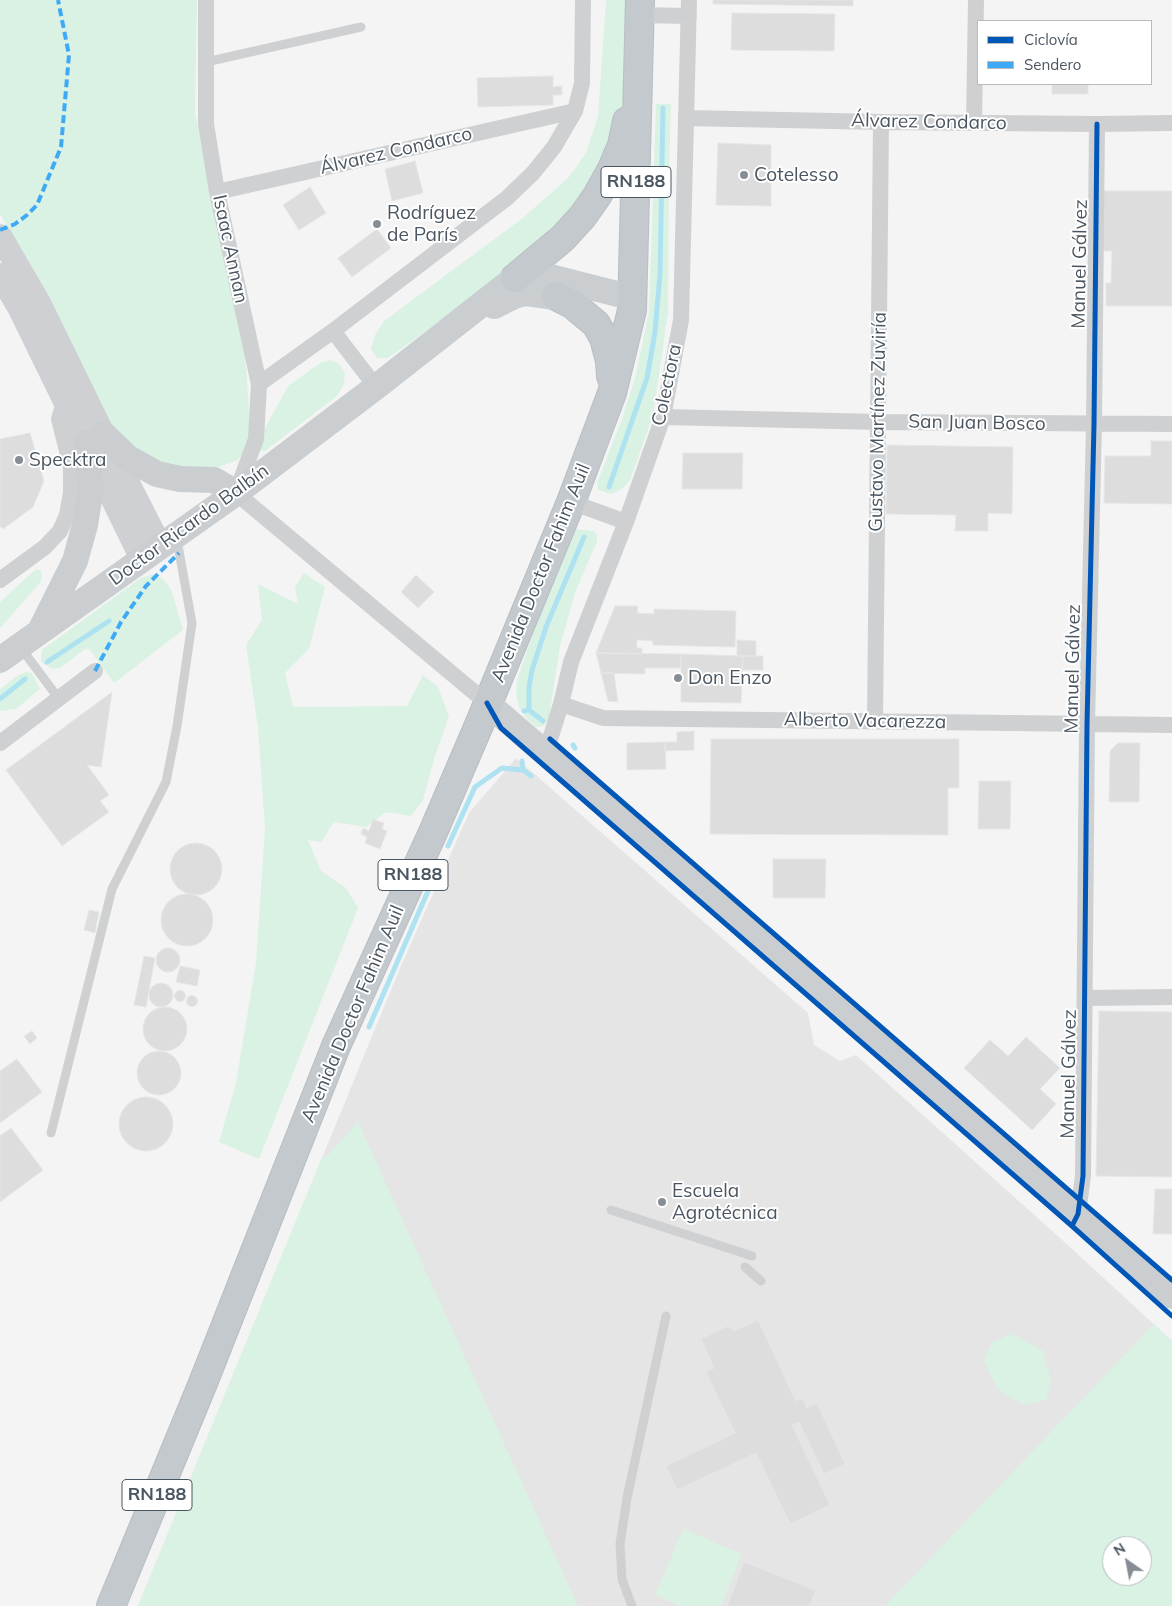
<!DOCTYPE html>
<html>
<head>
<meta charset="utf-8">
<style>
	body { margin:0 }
	#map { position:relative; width:1172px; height:1606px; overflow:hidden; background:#f4f4f4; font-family:Mulish,sans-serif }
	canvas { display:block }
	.legend { position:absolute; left:977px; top:20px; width:175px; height:65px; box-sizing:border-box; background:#fff; border:1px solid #b7bbc0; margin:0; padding:6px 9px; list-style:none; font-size:15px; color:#4a5661 }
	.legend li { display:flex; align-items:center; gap:10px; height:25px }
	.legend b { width:25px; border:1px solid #b7bbc0 }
	.north { position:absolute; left:1102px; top:1536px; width:50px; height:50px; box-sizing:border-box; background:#fff; border:1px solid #b7bbc0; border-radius:50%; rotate:327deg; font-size:14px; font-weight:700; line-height:20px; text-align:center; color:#4a5661 }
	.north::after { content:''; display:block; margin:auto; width:18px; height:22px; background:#868d94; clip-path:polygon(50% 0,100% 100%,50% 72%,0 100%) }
</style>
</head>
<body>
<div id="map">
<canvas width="1172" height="1606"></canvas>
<ul class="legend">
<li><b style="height:6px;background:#0057b8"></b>Ciclovía</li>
<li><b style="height:6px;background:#3fa9f5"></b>Sendero</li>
</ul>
<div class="north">N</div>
</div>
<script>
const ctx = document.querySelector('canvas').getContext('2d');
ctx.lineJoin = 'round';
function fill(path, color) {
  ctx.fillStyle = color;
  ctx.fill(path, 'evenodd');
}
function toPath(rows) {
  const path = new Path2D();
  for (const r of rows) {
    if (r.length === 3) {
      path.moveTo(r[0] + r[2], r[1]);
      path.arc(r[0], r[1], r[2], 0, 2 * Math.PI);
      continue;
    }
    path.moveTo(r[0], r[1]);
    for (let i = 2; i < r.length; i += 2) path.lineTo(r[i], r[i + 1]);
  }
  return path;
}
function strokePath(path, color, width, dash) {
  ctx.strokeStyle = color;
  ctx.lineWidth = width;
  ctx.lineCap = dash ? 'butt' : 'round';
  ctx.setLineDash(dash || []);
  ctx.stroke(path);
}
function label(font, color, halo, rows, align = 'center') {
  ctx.font = font + ' Mulish,sans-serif';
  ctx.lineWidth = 4;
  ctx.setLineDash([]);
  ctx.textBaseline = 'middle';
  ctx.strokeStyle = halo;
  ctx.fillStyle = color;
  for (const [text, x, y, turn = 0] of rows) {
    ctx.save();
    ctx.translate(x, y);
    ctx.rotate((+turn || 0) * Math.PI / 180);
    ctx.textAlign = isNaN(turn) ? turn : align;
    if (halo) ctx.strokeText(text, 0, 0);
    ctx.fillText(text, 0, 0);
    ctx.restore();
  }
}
const education = toPath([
	[516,758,808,1013,814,1045,840,1061,856,1055,1070,1247,1172,1341,1172,1606,138,1606,400,968,469,813],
	[1112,1546,1142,1546,1142,1576,1112,1576]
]);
const green = toPath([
	[0,0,197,0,195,113,245,353,249,411,249,445,238,460,210,470,178,471,148,460,109,428,51,300,0,214],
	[606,0,627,0,625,103,616,135,575,214,495,280,401,349,387,358,377,358,371,349,375,335,384,321,523,218,569,177,586,153,598,116],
	[656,104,671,104,669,169,668,312,653,416,630,480,622,489,611,494,598,490,597,483,622,419,635,378,649,312],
	[330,360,339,364,345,373,344,384,337,396,265,451,260,451,264,430,288,386,320,363],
	[576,529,594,531,597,535,597,541,575,593,560,646,549,718,543,726,536,727,527,719,519,707,516,693,517,680,542,607,568,543],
	[36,569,41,571,42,576,40,583,0,628,0,602],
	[304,573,325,587,309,649,285,673,293,707,407,706,423,675,438,687,449,716,435,756,423,800,411,816,386,812,366,827,334,822,321,842,308,840,321,871,346,888,358,908,259,1159,219,1142,236,1083,256,963,265,828,258,728,246,645,262,620,258,584,298,604,295,587],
	[154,574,163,579,171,589,183,630,114,683,89,649,85,649,60,668,53,669,41,662,41,654,43,649,141,578],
	[26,672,32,673,40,689,16,709,0,711,0,689,17,676],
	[358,1122,578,1606,138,1606,322,1157,328,1155],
	[1154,1324,1172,1341,1172,1606,885,1606],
	[1112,1546,1142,1546,1142,1576,1112,1576],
	[1012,1334,1043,1351,1051,1381,1046,1400,1024,1405,997,1389,984,1361,992,1342],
	[683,1529,742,1554,721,1606,680,1606,655,1595]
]);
const stream = toPath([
	[609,487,647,378,655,332,660,274,663,108],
	[47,662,109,621],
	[0,699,25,679],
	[529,710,543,721],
	[524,711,529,710,529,687,532,670,546,627,584,537],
	[573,745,575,748],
	[522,761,523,770,531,776],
	[448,846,475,787,502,768,523,770],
	[369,1027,438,868]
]);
const building = toPath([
	[713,0,853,0,853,6,713,4,713,0],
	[732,13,835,14,834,51,731,50,732,13],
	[553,76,553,87,562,86,562,95,553,95,553,105,478,107,477,78,553,76],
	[1052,84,1088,84,1088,94,1052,94,1052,84],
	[718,143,771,145,771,206,716,205,718,143],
	[415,161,423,193,392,201,385,169,415,161],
	[310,187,326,213,299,230,283,205,310,187],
	[1101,191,1172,191,1172,306,1106,306,1106,283,1111,283,1112,251,1101,251,1101,191],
	[377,229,391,248,352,277,338,258,377,229],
	[30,433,44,481,33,507,3,529,0,526,0,439,30,433],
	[1151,441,1172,441,1172,504,1104,503,1105,456,1151,456,1151,441],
	[887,445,1013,447,1012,514,988,513,988,531,955,531,956,515,886,514,887,445],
	[683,453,743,453,742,489,682,489,683,453],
	[416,575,434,592,418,608,401,592,416,575],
	[615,606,638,606,637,613,654,614,654,609,736,611,735,647,653,645,653,641,637,640,637,648,642,648,642,654,596,653,615,606],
	[737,640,756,641,756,656,737,656,737,640],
	[596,653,681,654,681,668,645,668,645,674,601,673,596,653],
	[681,654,743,656,741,703,681,702,681,654],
	[743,656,763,656,763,670,742,670,743,656],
	[601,673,614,673,618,702,608,701,601,673],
	[112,692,101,767,87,765,109,795,100,801,109,812,62,846,6,770,112,692],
	[694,731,694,750,665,751,665,742,677,742,677,732,694,731],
	[711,739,959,739,959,788,948,788,948,835,710,834,711,739],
	[665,742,666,769,627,770,627,743,665,742],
	[1118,743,1140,743,1139,802,1109,802,1110,751,1118,743],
	[979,781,1011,781,1010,829,978,829,979,781],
	[373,819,384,823,382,829,387,831,380,849,365,843,367,837,361,834,363,828,369,831,373,819],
	[196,869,26],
	[773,859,826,859,825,898,773,898,773,859],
	[187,920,26],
	[89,910,99,912,95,933,84,930,89,910],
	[168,960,12],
	[144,956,155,958,146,1007,134,1005,144,956],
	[180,966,200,970,197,986,176,982,180,966],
	[161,995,12],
	[180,996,5.5],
	[192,1001,5.5],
	[165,1029,22],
	[1099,1011,1172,1012,1172,1177,1096,1176,1099,1011],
	[32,1031,37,1038,30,1044,24,1036,32,1031],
	[1026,1037,1060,1068,1040,1089,1056,1104,1032,1130,964,1068,990,1040,1008,1056,1026,1037],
	[159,1073,22],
	[17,1059,42,1092,0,1123,0,1071,17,1059],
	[146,1124,27],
	[11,1128,43,1170,0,1202,0,1136,11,1128],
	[1155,1189,1172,1189,1172,1234,1153,1234,1155,1189],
	[758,1320,796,1401,802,1398,807,1408,817,1403,845,1464,824,1474,799,1422,792,1425,830,1505,790,1524,756,1453,677,1490,666,1466,735,1433,706,1372,714,1368,701,1339,728,1326,734,1331,758,1320],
	[744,1562,816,1590,810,1606,727,1606,744,1562]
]);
const service = toPath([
	[206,62,361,27],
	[21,648,59,699],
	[51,1133,112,889,166,782,177,726,192,623,177,540],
	[611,1210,752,1256],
	[745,1267,761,1281],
	[632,1606,622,1579,620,1544,627,1498,666,1316]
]);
const minor = toPath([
	[206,0,206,124,217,192,259,384,256,439,236,493,487,703],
	[640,15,689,16],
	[686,118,881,122,1097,124,1172,123],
	[974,123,976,0],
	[217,192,575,111],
	[333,331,376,387],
	[259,384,333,331,507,198,533,173,554,147,575,111,582,83,583,0],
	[663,417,878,422,1172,424],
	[571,502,626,522],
	[0,580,45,547,60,531,67,515,71,492,71,467,59,419,65,400],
	[561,704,603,718,1172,725],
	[875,721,881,122],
	[0,743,95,671],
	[546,752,561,704,571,662,626,522,663,417,681,320,689,0],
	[1085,998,1172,997],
	[1078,1214,1083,1176,1087,724,1094,424,1097,124]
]);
const secondary = toPath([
	[0,236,39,303,103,434,160,546],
	[0,275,19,307,142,559]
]);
const primary = toPath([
	[494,306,514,296,526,293,577,300],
	[103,434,128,458,157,474,180,479,214,480,236,493],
	[42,627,75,561,85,525,91,487,86,443],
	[0,660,236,493,376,387,515,278,529,274,539,274,633,298],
	[487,703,848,1014,1172,1296]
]);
const trunk = toPath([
	[515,278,563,238,583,216,597,196,612,169,622,145,627,121],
	[556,296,572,304,596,324,604,338,610,361,611,376],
	[111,1606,203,1383,336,1046,434,830,479,725,571,502,612,393,632,310,640,0]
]);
const quiet = toPath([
	[0,230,15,224,27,215,37,205,61,147,69,55,58,0],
	[95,671,121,622,146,586,179,553]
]);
const cycleway = toPath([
	[487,703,501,728,1072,1226,1172,1316],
	[550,739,1172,1280],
	[1072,1226,1078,1214,1083,1176,1087,724,1094,424,1097,124]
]);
const markers = [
	[744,175,5,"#868d94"],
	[377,224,5,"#868d94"],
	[19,460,5,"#868d94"],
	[678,678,5,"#868d94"],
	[662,1202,5,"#868d94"]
];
const shields = [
	[636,182,70],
	[413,875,70],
	[157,1495,70]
];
const shieldNames = [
	["RN188",636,182],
	["RN188",413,875],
	["RN188",157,1495]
];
const streetNames = [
	["Álvarez Condarco",929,122,1],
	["Álvarez Condarco",396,151,-13],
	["Isaac Annan",230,249,78],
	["Manuel Gálvez",1080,264,-89],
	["Colectora",667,385,-78],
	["Gustavo Martínez Zuviría",878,422,-89],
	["San Juan Bosco",977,423,1],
	["Doctor Ricardo Balbín",189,525,-36],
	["Avenida Doctor Fahim Auil",541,573,-68],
	["Manuel Gálvez",1073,669,-89],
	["Alberto Vacarezza",865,721,1],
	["Avenida Doctor Fahim Auil",353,1014,-67],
	["Manuel Gálvez",1069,1074,-89]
];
const poiNames = [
	["Cotelesso",754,175],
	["Rodríguez",387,213],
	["de París",387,235],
	["Specktra",29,460],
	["Don Enzo",688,678],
	["Escuela",672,1191],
	["Agrotécnica",672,1213]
];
fill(education, '#e6e5e6');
fill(green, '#d9f2e3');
strokePath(stream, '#aee2f0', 5);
fill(building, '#ddddde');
strokePath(building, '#e5e6e7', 1);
strokePath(trunk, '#b9bec3', 30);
strokePath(service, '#ced0d2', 9);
strokePath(minor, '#ced0d2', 16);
strokePath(secondary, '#ced0d4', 24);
strokePath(primary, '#caced1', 26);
strokePath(trunk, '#c4c9cd', 28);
strokePath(quiet, '#3fa9f5', 4, [8, 4]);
strokePath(cycleway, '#0057b8', 5);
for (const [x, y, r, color] of markers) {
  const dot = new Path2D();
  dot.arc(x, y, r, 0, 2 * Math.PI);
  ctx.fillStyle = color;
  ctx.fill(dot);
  strokePath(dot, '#fff', 2);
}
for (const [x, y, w] of shields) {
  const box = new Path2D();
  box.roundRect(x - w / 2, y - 15.5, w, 31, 4);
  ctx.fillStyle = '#fff';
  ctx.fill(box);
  strokePath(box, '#4a5661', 1);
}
label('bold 18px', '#4a5661', null, shieldNames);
label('19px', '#4a5661', '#fff', streetNames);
label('19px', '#4a5661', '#fff', poiNames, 'left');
</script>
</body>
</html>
